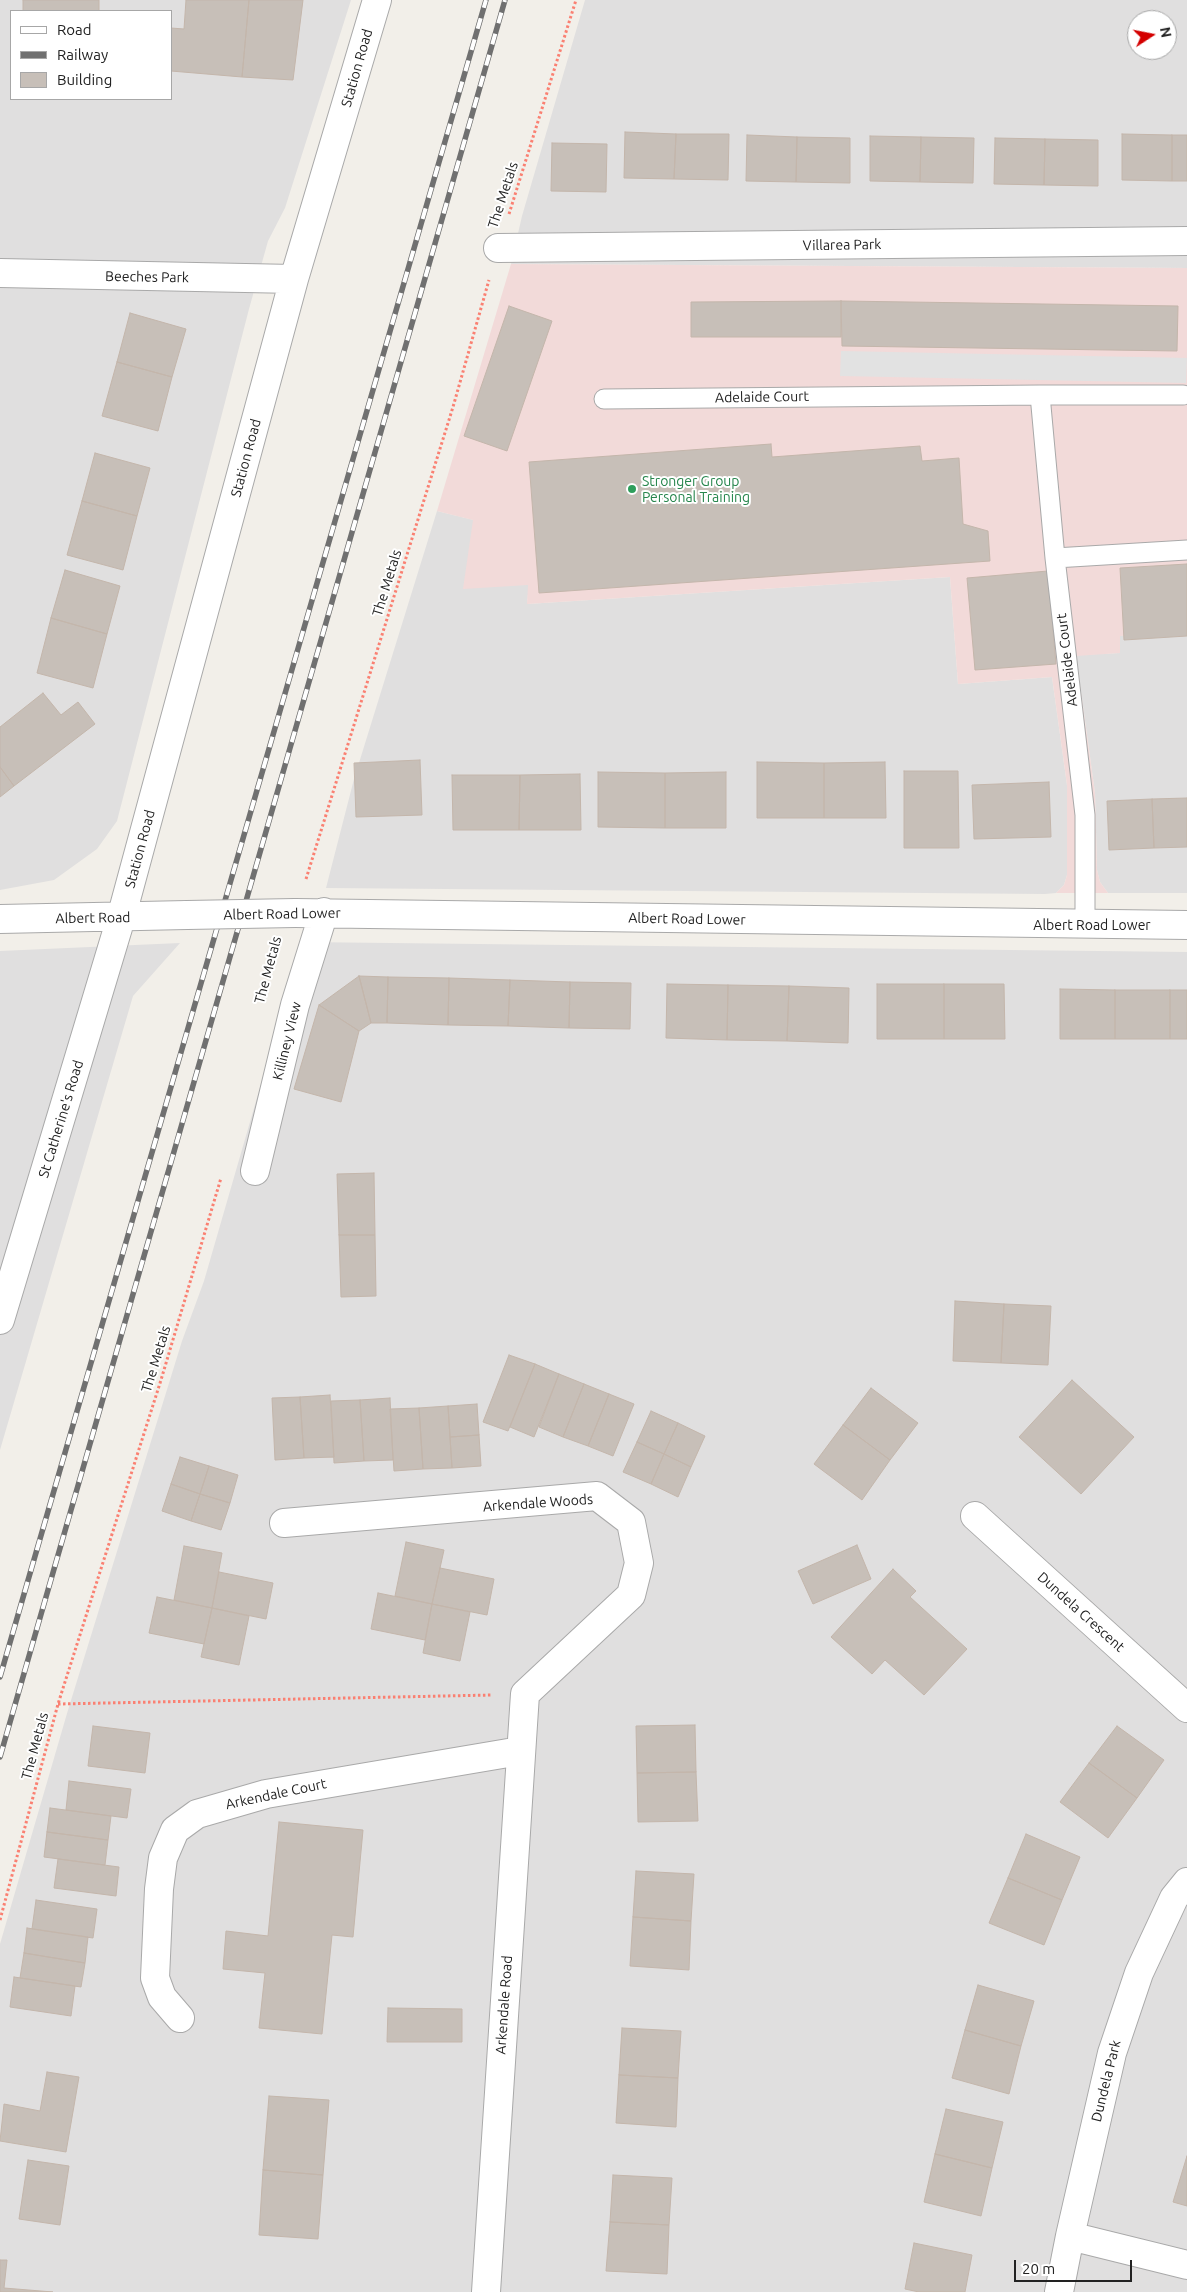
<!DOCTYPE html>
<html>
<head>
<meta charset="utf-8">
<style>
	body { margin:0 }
	#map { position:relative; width:1187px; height:2292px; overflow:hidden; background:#f2efe9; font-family:Ubuntu,sans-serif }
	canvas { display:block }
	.legend { position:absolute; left:10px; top:10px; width:162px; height:90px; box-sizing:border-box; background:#fff; border:1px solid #a7a7a7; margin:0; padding:6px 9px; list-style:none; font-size:15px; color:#222 }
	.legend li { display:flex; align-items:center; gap:10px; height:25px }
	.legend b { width:25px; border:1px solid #a7a7a7 }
	.north { position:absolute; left:1127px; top:10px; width:50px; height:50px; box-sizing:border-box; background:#fff; border:1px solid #a7a7a7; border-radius:50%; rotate:79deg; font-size:14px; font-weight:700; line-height:20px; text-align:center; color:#222 }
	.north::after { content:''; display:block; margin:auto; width:18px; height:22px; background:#d40000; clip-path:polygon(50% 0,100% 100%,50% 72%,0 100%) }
	.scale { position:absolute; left:1014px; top:2260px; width:118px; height:22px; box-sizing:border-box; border:2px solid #222; border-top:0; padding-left:6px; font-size:15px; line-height:18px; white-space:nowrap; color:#222; -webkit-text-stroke:4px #fff; paint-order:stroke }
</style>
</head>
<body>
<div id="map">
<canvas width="1187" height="2292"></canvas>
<ul class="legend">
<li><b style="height:6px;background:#fff"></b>Road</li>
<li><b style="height:6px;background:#707070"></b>Railway</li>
<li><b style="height:14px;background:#c7bfb8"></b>Building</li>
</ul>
<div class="north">N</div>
<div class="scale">20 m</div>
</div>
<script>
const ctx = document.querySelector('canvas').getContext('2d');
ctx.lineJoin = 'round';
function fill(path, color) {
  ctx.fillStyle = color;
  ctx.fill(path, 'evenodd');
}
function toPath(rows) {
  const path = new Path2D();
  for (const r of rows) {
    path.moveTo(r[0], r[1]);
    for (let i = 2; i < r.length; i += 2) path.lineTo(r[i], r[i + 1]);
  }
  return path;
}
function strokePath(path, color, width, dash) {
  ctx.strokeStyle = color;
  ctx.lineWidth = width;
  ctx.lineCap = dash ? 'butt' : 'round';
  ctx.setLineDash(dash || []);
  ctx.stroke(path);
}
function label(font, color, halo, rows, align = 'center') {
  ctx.font = font + ' Ubuntu,sans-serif';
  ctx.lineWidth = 4;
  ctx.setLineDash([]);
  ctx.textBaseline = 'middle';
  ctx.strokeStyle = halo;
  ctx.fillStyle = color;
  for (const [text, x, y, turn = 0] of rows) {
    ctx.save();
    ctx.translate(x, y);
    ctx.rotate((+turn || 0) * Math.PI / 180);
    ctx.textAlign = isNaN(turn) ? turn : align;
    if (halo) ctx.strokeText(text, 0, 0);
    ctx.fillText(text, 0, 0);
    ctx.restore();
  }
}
const residential = toPath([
	[0,0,351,0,285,208,268,241,249,309,117,821,97,849,54,880,0,890],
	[11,11,171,11,171,99,11,99],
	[585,0,1187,0,1187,268,511,264,522,216],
	[1137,20,1167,20,1167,50,1137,50],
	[437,511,474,520,529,585,527,604,950,577,958,684,1052,677,1067,785,1067,875,1064,885,1056,893,1045,894,326,888,354,779],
	[1187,633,1187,893,1108,893,1100,882,1097,870,1095,793,1076,655,1120,653,1119,636],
	[302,942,1187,952,1187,2292,0,2292,0,1944,68,1710,182,1341,204,1281],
	[180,943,133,996,0,1450,0,951]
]);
const commercial = toPath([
	[511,264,1187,268,1187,633,1120,636,1120,653,1076,656,1095,793,1097,870,1100,882,1108,893,1056,893,1064,885,1067,875,1067,785,1052,677,958,684,950,577,527,604,528,585,463,589,473,520,437,511]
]);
const parking = toPath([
	[841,351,1187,358,1186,383,840,376]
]);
const building = toPath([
	[23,0,99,0,99,11,23,11,23,0],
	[186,0,249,0,242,77,171,71,171,28,184,29,186,0],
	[249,0,303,0,293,80,242,77,249,0],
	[625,132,676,134,674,179,624,178,625,132],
	[676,134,729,134,728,180,674,179,676,134],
	[1122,134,1172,135,1172,181,1122,180,1122,134],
	[747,135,797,137,796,182,746,181,747,135],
	[1172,135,1187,135,1187,181,1172,181,1172,135],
	[870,136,921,137,920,182,870,181,870,136],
	[797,137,850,138,850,183,796,182,797,137],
	[921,137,974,138,973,183,920,182,921,137],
	[995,138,1045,139,1044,185,994,184,995,138],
	[1045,139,1098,140,1098,186,1044,185,1045,139],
	[552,143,607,144,606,192,551,191,552,143],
	[841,301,1178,306,1177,351,842,346,841,301],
	[841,301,841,337,691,337,691,302,841,301],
	[509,306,552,321,507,451,464,436,509,306],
	[130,313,186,329,172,377,117,362,130,313],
	[117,362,172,377,158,431,102,416,117,362],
	[771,444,772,457,920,446,922,461,959,458,963,524,988,531,990,561,539,593,529,462,771,444],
	[95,453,150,468,137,516,82,501,95,453],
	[82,501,137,516,123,570,67,555,82,501],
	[1187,564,1187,636,1124,640,1120,568,1187,564],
	[65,570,120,586,107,634,51,618,65,570],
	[1048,571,1056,664,975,670,967,578,1048,571],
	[51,618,107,634,93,688,37,673,51,618],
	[43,693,61,715,78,702,95,724,14,786,0,767,0,727,43,693],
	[420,760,422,815,356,817,354,763,420,760],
	[757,762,824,763,824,818,757,818,757,762],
	[885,762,886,818,824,818,824,763,885,762],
	[0,767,14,786,0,797,0,767],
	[904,771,958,771,959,848,904,848,904,771],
	[598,772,665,773,665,828,598,827,598,772],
	[726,772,726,828,665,828,665,773,726,772],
	[580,774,581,830,519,830,520,775,580,774],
	[452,775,520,775,519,830,453,830,452,775],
	[1049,782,1051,837,974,839,972,785,1049,782],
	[1187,798,1187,847,1154,848,1152,799,1187,798],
	[1152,799,1154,848,1109,850,1107,801,1152,799],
	[359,976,371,1023,359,1031,319,1005,359,976],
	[359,976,388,977,387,1023,371,1023,359,976],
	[388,977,449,978,448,1025,387,1023,388,977],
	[449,978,510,980,508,1026,448,1025,449,978],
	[510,980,570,982,569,1028,508,1026,510,980],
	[570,982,631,983,630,1029,569,1028,570,982],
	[667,984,728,985,727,1040,666,1038,667,984],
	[877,984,944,984,944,1039,877,1039,877,984],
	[944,984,1004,984,1005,1039,944,1039,944,984],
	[728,985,789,986,787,1041,727,1040,728,985],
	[789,986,849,988,848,1043,787,1041,789,986],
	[1060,989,1115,990,1115,1039,1060,1039,1060,989],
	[1115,990,1170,990,1170,1039,1115,1039,1115,990],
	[1170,990,1187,990,1187,1039,1170,1039,1170,990],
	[319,1005,359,1031,341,1102,294,1089,319,1005],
	[374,1173,375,1235,339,1235,337,1174,374,1173],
	[339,1235,375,1235,376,1296,341,1297,339,1235],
	[955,1301,1004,1304,1001,1363,953,1361,955,1301],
	[1004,1304,1051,1306,1048,1365,1001,1363,1004,1304],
	[509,1355,535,1364,508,1431,483,1422,509,1355],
	[535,1364,559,1374,534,1437,510,1427,535,1364],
	[559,1374,584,1384,563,1437,539,1427,559,1374],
	[1072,1380,1134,1437,1081,1494,1019,1437,1072,1380],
	[584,1384,609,1394,588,1446,563,1437,584,1384],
	[871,1388,918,1423,890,1460,843,1425,871,1388],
	[609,1394,634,1404,613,1456,588,1446,609,1394],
	[330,1395,334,1457,304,1458,300,1397,330,1395],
	[300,1397,304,1458,275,1460,272,1398,300,1397],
	[390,1398,393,1460,364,1461,360,1400,390,1398],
	[360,1400,364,1461,334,1463,331,1401,360,1400],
	[477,1404,479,1435,450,1437,448,1406,477,1404],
	[448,1406,452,1468,423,1469,419,1408,448,1406],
	[419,1408,423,1469,394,1471,390,1409,419,1408],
	[651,1411,678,1423,664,1454,637,1442,651,1411],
	[678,1423,705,1436,691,1467,664,1454,678,1423],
	[843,1425,890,1460,862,1500,814,1464,843,1425],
	[479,1435,481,1466,452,1468,450,1437,479,1435],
	[637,1442,664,1454,651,1484,623,1472,637,1442],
	[664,1454,691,1467,678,1497,651,1484,664,1454],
	[180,1457,209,1466,200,1494,171,1484,180,1457],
	[209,1466,238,1475,230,1503,200,1494,209,1466],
	[171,1484,200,1494,191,1521,162,1511,171,1484],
	[200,1494,230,1503,221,1530,191,1521,200,1494],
	[406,1542,444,1550,432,1604,395,1596,406,1542],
	[857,1545,871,1579,813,1604,798,1571,857,1545],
	[184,1546,222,1553,212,1608,174,1600,184,1546],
	[440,1568,494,1579,487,1615,432,1604,440,1568],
	[893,1569,916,1591,910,1597,967,1649,924,1695,885,1660,872,1674,831,1637,893,1569],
	[219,1572,273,1583,266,1619,212,1608,219,1572],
	[378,1593,432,1604,425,1640,371,1629,378,1593],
	[157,1597,212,1608,204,1644,149,1633,157,1597],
	[432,1604,470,1612,460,1661,423,1653,432,1604],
	[212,1608,249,1616,239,1665,201,1657,212,1608],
	[695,1725,696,1772,637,1773,636,1726,695,1725],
	[93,1726,150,1733,145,1773,88,1766,93,1726],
	[1117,1726,1164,1760,1137,1798,1089,1763,1117,1726],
	[1089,1763,1137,1798,1108,1838,1060,1802,1089,1763],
	[696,1772,698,1821,638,1822,637,1773,696,1772],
	[69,1781,131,1789,127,1818,66,1810,69,1781],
	[50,1808,111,1816,108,1840,47,1832,50,1808],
	[279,1822,363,1830,353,1937,332,1935,322,2034,259,2028,265,1973,223,1969,226,1931,268,1936,279,1822],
	[47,1832,108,1840,105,1865,44,1857,47,1832],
	[1026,1834,1080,1857,1062,1900,1008,1878,1026,1834],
	[58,1859,119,1867,116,1896,54,1888,58,1859],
	[636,1871,694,1874,691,1921,633,1917,636,1871],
	[1008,1878,1062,1900,1044,1945,989,1923,1008,1878],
	[36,1900,97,1909,93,1938,32,1929,36,1900],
	[633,1917,691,1921,689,1970,630,1966,633,1917],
	[27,1928,88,1937,85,1963,24,1953,27,1928],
	[24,1953,85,1963,81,1987,20,1978,24,1953],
	[14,1977,75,1986,71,2016,10,2007,14,1977],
	[978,1985,1034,2001,1021,2046,965,2030,978,1985],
	[388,2008,462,2009,462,2042,387,2042,388,2008],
	[622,2028,681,2031,678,2078,619,2075,622,2028],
	[965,2030,1021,2046,1009,2094,952,2078,965,2030],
	[47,2072,79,2077,66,2152,0,2141,4,2104,40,2111,47,2072],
	[619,2075,678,2078,676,2127,616,2123,619,2075],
	[269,2096,329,2100,323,2175,263,2170,269,2096],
	[946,2109,1003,2122,992,2168,935,2154,946,2109],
	[935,2154,992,2168,981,2216,924,2202,935,2154],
	[1187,2156,1187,2206,1173,2202,1187,2156],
	[28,2160,69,2166,60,2225,19,2219,28,2160],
	[263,2170,323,2175,318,2239,259,2235,263,2170],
	[613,2175,672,2178,669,2225,610,2222,613,2175],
	[610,2222,669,2225,667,2274,606,2271,610,2222],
	[914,2243,972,2255,965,2292,919,2292,905,2289,914,2243],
	[0,2260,7,2260,4,2288,53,2292,0,2292,0,2260]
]);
const path = toPath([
	[509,214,576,0],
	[306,879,453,407,489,280],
	[58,1704,492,1695],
	[0,1920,58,1704,161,1380,221,1178]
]);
const lane = toPath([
	[1040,395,1183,395],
	[604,399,1040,395,1055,558,1085,815,1085,925],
	[1055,558,1187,550]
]);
const street = toPath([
	[498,248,1187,241],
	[0,273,294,279],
	[295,913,1187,925],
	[0,919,187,915],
	[255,1171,295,1005,324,912],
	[0,1320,121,918,294,279,377,0],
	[975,1516,1187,1708],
	[284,1523,597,1496,631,1522,639,1563,631,1595,525,1694,486,2292],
	[180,2018,162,1997,155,1978,159,1889,163,1858,175,1830,197,1814,266,1794,520,1751],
	[1070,2236,1187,2265],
	[1059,2292,1070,2236,1112,2053,1139,1973,1174,1898,1187,1882]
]);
const rail = toPath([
	[0,1677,486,0],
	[0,1757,505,0]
]);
const streetBridge = toPath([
	[187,915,295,913]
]);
const markers = [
	[632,489,5,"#2e9e5b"]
];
const streetNames = [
	["Station Road",357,68,-74],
	["The Metals",503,195,-72],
	["Villarea Park",842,245,-1],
	["Beeches Park",147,277,1],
	["Adelaide Court",762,397,-1],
	["Station Road",246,458,-75],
	["The Metals",387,583,-73],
	["Adelaide Court",1067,660,-97],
	["Station Road",140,849,-75],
	["Albert Road Lower",282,914,-1],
	["Albert Road",93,918,-1],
	["Albert Road Lower",687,919,1],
	["Albert Road Lower",1092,925],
	["The Metals",268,970,-75],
	["Killiney View",287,1041,-76],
	["St Catherine's Road",61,1119,-73],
	["The Metals",156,1359,-73],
	["Arkendale Woods",538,1503,-4],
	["Dundela Crescent",1081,1612,42],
	["The Metals",35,1746,-75],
	["Arkendale Court",276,1794,-12],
	["Arkendale Road",504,2005,-86],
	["Dundela Park",1106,2081,-76]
];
const leisureNames = [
	["Stronger Group",642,481],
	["Personal Training",642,497]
];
fill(residential, '#e0dfdf');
fill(commercial, '#f2dad9');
fill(parking, '#e2e2e2');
fill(building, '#c7bfb8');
strokePath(building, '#c4b6ab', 1);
strokePath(lane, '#a9a9a9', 21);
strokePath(street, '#a9a9a9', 30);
strokePath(path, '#fa8072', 3, [2.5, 2.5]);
strokePath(lane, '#fff', 19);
strokePath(street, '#fff', 28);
strokePath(rail, '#707070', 5.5);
strokePath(rail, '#fff', 4, [11]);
strokePath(streetBridge, '#a9a9a9', 30, []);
strokePath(streetBridge, '#fff', 28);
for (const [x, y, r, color] of markers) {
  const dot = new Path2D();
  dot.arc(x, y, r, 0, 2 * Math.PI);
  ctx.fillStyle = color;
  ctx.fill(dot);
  strokePath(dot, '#fff', 2);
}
label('14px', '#222', '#fff', streetNames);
label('14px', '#27864d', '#fff', leisureNames, 'left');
</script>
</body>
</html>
